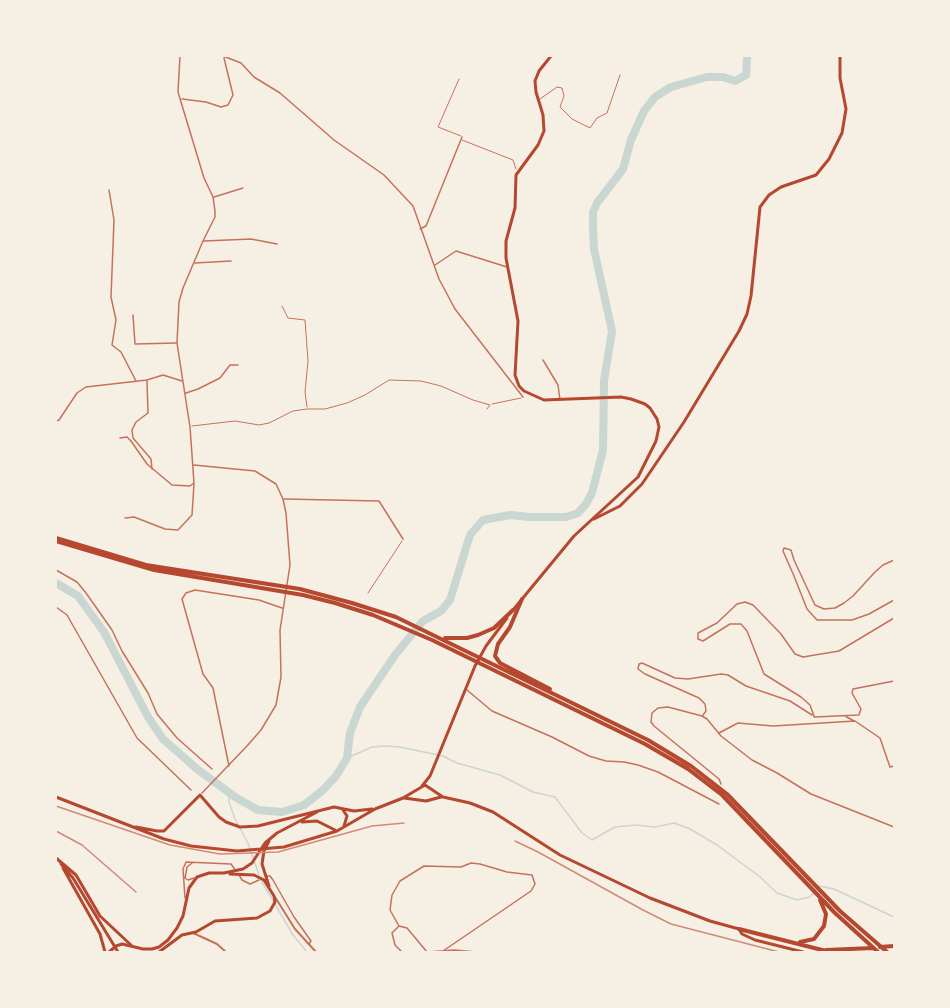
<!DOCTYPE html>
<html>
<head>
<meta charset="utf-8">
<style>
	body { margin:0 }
	#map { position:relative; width:950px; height:1008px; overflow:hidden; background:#f6efe4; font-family:"Noto Serif",serif }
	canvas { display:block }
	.frame { position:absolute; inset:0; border:57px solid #f6efe4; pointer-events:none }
</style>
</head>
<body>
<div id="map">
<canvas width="950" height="1008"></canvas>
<div class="frame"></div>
</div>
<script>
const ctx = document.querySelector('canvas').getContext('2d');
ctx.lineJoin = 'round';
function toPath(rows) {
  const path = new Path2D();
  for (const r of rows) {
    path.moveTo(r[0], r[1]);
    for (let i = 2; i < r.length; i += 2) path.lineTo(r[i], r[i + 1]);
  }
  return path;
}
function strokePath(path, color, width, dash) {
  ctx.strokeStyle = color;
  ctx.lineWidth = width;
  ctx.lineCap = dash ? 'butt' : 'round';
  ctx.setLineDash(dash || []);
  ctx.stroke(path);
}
const stream = toPath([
	[347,758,372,747,385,746,400,747,443,756,457,763,500,775,533,792,555,797,582,833,592,840,615,827,636,825,655,827,674,823,690,829,717,845,759,876,777,893,797,900,810,897,819,886,834,889,894,917],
	[229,793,229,802,235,819,248,843,259,875],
	[261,880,293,935,307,952]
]);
const river = toPath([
	[56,583,78,596,104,632,148,717,163,739,197,769,235,797,258,810,282,812,304,805,322,791,336,776,347,758,350,733,360,707,395,655,423,621,441,611,450,600,470,535,483,520,510,515,530,517,566,517,578,513,586,504,592,493,603,450,604,381,612,331,594,249,593,227,593,212,597,203,623,169,631,140,644,111,655,97,671,87,707,77,723,77,735,81,746,75,747,56]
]);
const service = toPath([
	[459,79,438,127,461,136],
	[540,99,557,87,562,88,564,96,560,107,572,119,590,128,597,118,607,113,620,75],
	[462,140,513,160,516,169],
	[282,306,288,318,305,320,308,361,305,392,307,407],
	[492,404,521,398],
	[192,426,235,421,259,425,269,423,293,411,307,409,325,409,347,403,365,395,389,380,421,381,441,386,473,400,490,405,487,409],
	[368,593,402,541]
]);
const pedestrian = toPath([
	[56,570,77,582,86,593,112,630,122,651,148,693,157,714,177,738,212,769],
	[56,607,67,615,137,738,191,790]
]);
const minor = toPath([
	[223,56,241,63,254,77,280,93,334,140,384,175,413,206,439,279,455,309,523,397],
	[182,99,206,102,221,107,228,105,233,95,224,58],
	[109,190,114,220,111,297,116,320,112,345,121,352,136,381],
	[214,197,243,188],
	[420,229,426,226,462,137],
	[204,241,251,239,277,244],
	[195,263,231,261],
	[435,265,456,251,507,267],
	[133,315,135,344,176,343],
	[543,360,558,385,560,400],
	[147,381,148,413,136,422,132,430,133,438,151,459,152,469],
	[186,393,198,389,220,378,230,365,238,365],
	[56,421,59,420,77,393,86,387,147,380,163,375,182,381],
	[120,438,127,437,131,441,147,464,172,485,190,486,194,483,190,427,177,343,179,302,183,288,203,241,215,217,215,211,213,197,204,178,178,92,180,56],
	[194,465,255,471,276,484,283,499,286,513,290,565,280,630,281,677,276,705,261,730,247,746,202,793],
	[284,499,379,501,403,539],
	[125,518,134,517,165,529,178,530,192,515,194,484],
	[894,560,883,565,875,572,853,596,844,603,835,608,824,609,815,605,794,560,791,550,784,548,783,551,794,576,807,609,817,620,852,620,869,614,894,600],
	[467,690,492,711,552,737,589,756,606,761,624,762,638,765,658,772,719,804],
	[703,715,706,711,705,704,699,698,645,674,638,669,639,664,642,663,675,678,688,679,721,674,728,675,746,686,790,701,812,715],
	[814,716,810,705,801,697,764,674,747,631,741,624,730,624,703,641,698,639,698,633,717,623,737,604,745,602,753,605,781,634,795,654,803,657,839,651,894,618],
	[845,716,854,721],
	[814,717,859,715,861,709,852,693,853,689,894,681],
	[719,733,738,723,773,726,855,721,880,738,890,767,894,766],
	[229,766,213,688,203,674,182,599,186,593,195,590,259,600,282,608],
	[721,784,719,779,654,726,651,722,652,713,658,708,668,707,702,716,707,719,721,736,752,760,777,773,811,794,894,827],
	[192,863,187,867,185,878,188,880,194,878],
	[239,875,242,880,250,884,259,880],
	[266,876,270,876,273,880,294,917,311,941,309,944],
	[185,898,183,869,186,862,231,864,236,871],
	[399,926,390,910,392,895,400,881,424,866,461,867,471,863,480,864,507,872,532,875,535,884,531,891,443,951],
	[402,952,395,945,392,933,399,926,407,928,427,952,455,950,476,952]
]);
const tertiary = toPath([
	[275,897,295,929,316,952],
	[193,933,217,944,226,952]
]);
const secondary = toPath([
	[594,519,620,506,642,484,684,422,739,331,747,314,751,296,760,207,769,195,781,187,816,175,829,159,842,133,846,109,840,78,840,56],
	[56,858,76,875,100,916,132,946],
	[61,864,73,878,118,952],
	[63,868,100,934,105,952]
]);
const primary = toPath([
	[513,610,574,536,638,477,656,441,659,427,657,419,650,408,645,404,631,399,621,397,544,400,524,391,519,386,515,375,518,321,506,258,506,241,515,208,516,175,538,145,544,131,543,115,536,92,535,81,539,71,551,56],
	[422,786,430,776,475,666,486,646,507,618],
	[56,797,164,839,191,846,237,851,284,847,337,831,375,809,403,798,425,785,443,797,470,803,493,812,560,855,650,898,710,921,739,929,742,934,755,940,803,952],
	[404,798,426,801,441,797],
	[343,810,347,816,344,826],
	[302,822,317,821,335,830],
	[136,827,157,831,164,831,200,795,219,817,226,822,240,827,258,826,334,807,354,811,372,809],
	[269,841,264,851,262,864,269,886],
	[109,952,116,946,122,944,143,949,152,949,159,947,168,940,177,928,183,916,189,888,197,877,209,873,224,873,243,869,252,863,265,843,277,833,317,812],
	[159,952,182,935,196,932,215,921,257,918,270,911,275,902,274,896,264,880,254,875,230,874]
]);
const motorway = toPath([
	[56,538,146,565,300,589,352,603,396,617,648,740,691,766,727,794,840,911,887,952],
	[56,541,154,570,303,595,335,603,373,615,432,640,645,744,688,769,722,795,835,913,878,952],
	[522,599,510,627,498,644,495,656,500,663,550,689],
	[445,638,467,638,478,635,494,628,513,610],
	[739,929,830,952],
	[800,942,814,939,824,926,826,914,820,900],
	[880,947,894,946],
	[826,950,873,948]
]);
const rail = toPath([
	[56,806,170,845,220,854,278,852,372,826,404,823],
	[56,831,82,845,136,892],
	[515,841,538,852,643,910,671,924,779,952]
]);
strokePath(stream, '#c9d6d2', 1.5);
strokePath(river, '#c9d6d2', 8);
strokePath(service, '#c5725c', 1);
strokePath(pedestrian, '#c5725c', 1.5);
strokePath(minor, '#c5725c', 1.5);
strokePath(tertiary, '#c5725c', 2);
strokePath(secondary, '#b5482f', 3);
strokePath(primary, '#b5482f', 3);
strokePath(motorway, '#b5482f', 4);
strokePath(rail, '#cf8b77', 1.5);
</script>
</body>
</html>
